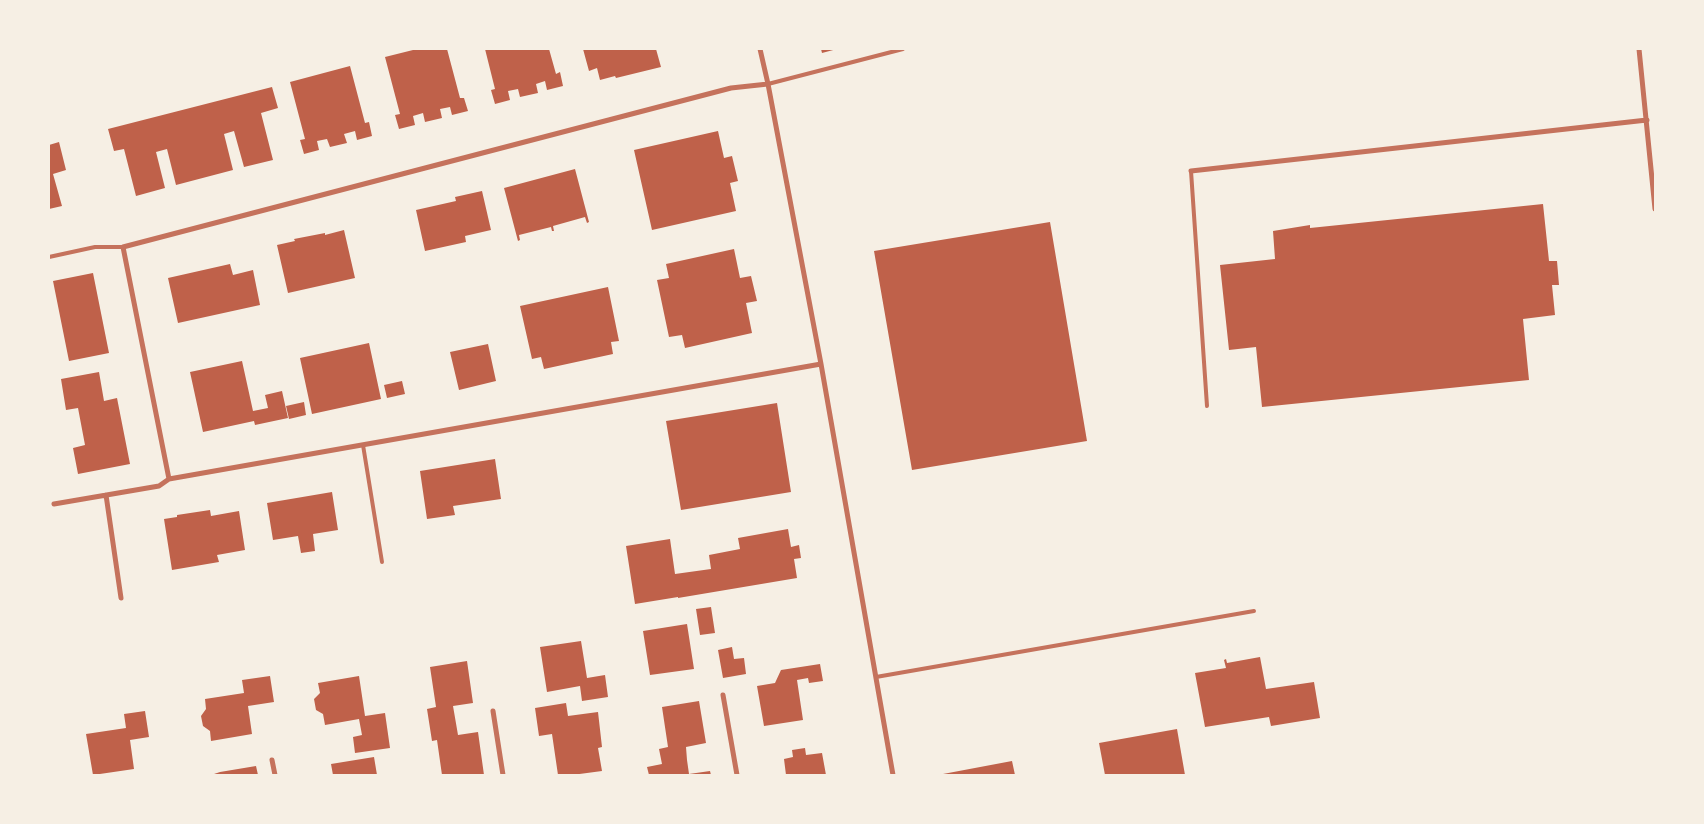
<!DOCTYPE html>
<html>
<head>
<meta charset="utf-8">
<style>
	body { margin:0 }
	#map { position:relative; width:1704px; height:824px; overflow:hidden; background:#f6efe4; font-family:Mulish,sans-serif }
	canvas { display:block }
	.frame { position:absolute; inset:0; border:50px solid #f6efe4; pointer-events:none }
</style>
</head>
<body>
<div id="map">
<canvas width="1704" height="824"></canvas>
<div class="frame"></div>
</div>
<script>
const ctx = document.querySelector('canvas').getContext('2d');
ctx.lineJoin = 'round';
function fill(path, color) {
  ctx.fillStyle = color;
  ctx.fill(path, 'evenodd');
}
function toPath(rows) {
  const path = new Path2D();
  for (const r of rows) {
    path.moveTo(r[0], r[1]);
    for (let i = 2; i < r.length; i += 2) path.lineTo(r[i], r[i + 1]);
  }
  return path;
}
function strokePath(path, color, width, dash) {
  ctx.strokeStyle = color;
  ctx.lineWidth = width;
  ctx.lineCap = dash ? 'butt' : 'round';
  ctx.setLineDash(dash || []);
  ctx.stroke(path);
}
const building = toPath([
	[417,49,447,49,460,98,464,98,468,111,452,115,450,107,440,109,442,118,425,122,423,113,413,116,415,125,399,129,395,115,400,114,385,57],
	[485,49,549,49,556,74,560,72,563,86,547,90,545,81,536,84,538,93,520,97,518,89,508,91,510,100,495,104,491,90,495,89],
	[583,49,656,49,661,67,616,78,615,76,600,80,597,68,589,71],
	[821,49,837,49,822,53],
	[350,66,365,123,369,122,372,136,357,140,355,131,344,134,347,143,330,147,327,139,317,141,319,150,304,154,300,140,305,139,290,82],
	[272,87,278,108,261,113,273,160,244,167,234,131,224,134,233,170,176,185,167,149,156,152,165,188,136,196,124,149,114,151,108,129],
	[718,131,724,158,732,156,738,181,730,183,736,211,652,230,634,150],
	[59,142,66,170,53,174,62,206,49,209,49,145],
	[575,169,589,222,587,223,585,217,553,226,554,231,552,231,551,227,519,235,520,240,518,241,504,188],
	[482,191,491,230,465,236,466,242,425,251,416,210,456,201,455,197],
	[1543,204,1549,261,1557,261,1559,285,1552,285,1555,315,1523,319,1529,380,1262,407,1256,347,1229,350,1220,265,1275,259,1273,231,1310,225,1310,228],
	[1050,222,1087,441,912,470,874,251],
	[344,230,355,278,288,293,277,245,295,241,294,239,325,233,325,235],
	[734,249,740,278,751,276,757,301,746,303,752,333,685,348,682,335,669,337,657,280,669,278,666,264],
	[230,264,233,275,253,270,260,305,178,323,168,278],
	[93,273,109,353,69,361,53,281],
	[608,287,619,341,611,342,613,354,544,369,541,357,532,359,520,306],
	[369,343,381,399,312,414,300,358],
	[488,344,496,381,459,390,450,352],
	[242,361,253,411,268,408,265,395,282,391,288,418,255,425,254,421,203,432,190,372],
	[99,372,104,401,117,398,130,464,78,474,73,448,85,445,78,408,66,410,61,379],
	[402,381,405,394,387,398,384,385],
	[304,402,306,415,289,419,286,406],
	[777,403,791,492,681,510,666,421],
	[495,459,501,499,453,506,455,515,427,519,420,471],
	[332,492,338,530,313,534,315,551,301,553,298,536,273,540,267,503],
	[210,510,211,516,239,511,245,550,217,555,219,562,172,570,164,519,177,517,177,515],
	[788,529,791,547,799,545,801,558,794,559,797,578,678,598,678,597,635,604,626,546,670,539,675,574,711,569,709,555,740,549,738,538],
	[711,607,715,633,700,635,696,609],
	[687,624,694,669,650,675,643,631],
	[581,641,587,678,605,675,608,697,582,701,580,686,547,692,540,647],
	[732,647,734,659,744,658,746,674,723,678,718,650],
	[1260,657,1266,689,1314,682,1320,718,1271,726,1269,717,1205,727,1195,673,1226,668,1224,660,1226,659,1227,663],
	[467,661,473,703,453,706,458,735,478,732,484,775,442,775,437,740,432,741,427,709,436,707,430,667],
	[820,664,823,681,809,683,808,678,797,680,803,720,764,726,757,686,775,683,781,670],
	[270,676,274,702,248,706,252,734,211,741,210,731,203,726,201,716,206,709,205,699,244,693,242,680],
	[359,676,365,716,385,713,390,748,355,753,353,737,362,735,359,719,325,725,323,714,316,710,314,699,320,693,318,683],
	[699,701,706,743,686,747,687,760,689,774,710,771,711,775,649,775,647,767,662,764,659,749,668,747,662,707],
	[566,703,568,716,598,712,602,747,598,748,602,771,572,775,558,775,552,734,539,736,535,708],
	[145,711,149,737,130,740,134,769,93,775,86,734,126,728,124,714],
	[1177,729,1185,775,1105,775,1099,743],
	[805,748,806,755,822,753,826,775,786,775,784,759,793,757,792,750],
	[374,757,377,775,333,775,331,764],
	[1012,761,1015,775,943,775,943,774],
	[256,766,258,775,211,775,220,772]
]);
const service = toPath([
	[768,84,903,49],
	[1191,171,1207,406],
	[49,257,95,247,123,247],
	[363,445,382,562],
	[876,677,1254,611]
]);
const minor = toPath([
	[760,49,768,84,821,364,893,775],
	[1639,49,1655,209],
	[768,84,731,88,123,247,169,479,821,364],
	[1191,171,1647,120],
	[106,495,121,598],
	[54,504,159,486,169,479],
	[723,695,737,775],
	[493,711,503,775],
	[272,760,275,775]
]);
fill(building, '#bf614a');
strokePath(service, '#c5725c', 4);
strokePath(minor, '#c5725c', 5);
</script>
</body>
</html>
